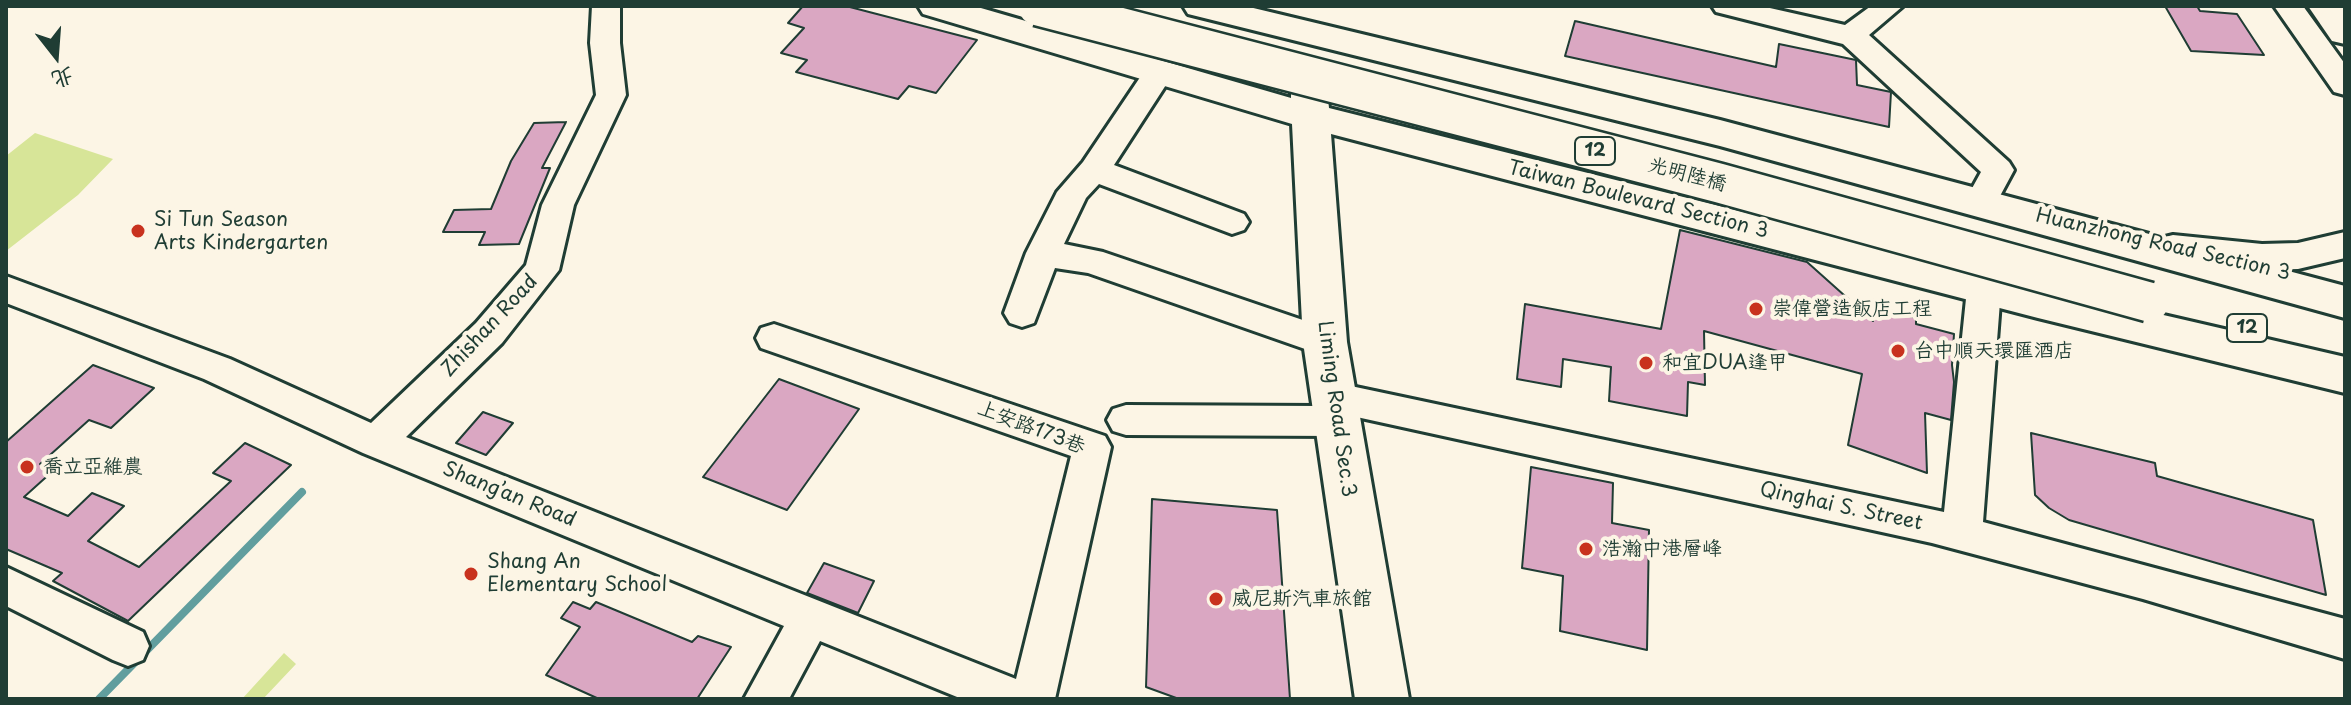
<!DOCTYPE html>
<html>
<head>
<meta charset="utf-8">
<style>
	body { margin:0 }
	#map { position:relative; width:2351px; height:705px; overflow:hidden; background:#fcf5e5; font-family:"Playpen Sans","LXGW WenKai TC",sans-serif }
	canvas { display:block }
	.frame { position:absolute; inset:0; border:8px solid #1f3d34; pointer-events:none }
	.north { position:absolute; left:16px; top:16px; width:80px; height:80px; -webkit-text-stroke:6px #fcf5e5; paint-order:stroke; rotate:163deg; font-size:22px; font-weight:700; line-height:32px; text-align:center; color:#1f3d34 }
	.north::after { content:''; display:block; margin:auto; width:28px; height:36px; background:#1f3d34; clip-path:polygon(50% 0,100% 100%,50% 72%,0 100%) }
</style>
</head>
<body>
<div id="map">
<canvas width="2351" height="705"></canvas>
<div class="frame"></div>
<div class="north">北</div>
</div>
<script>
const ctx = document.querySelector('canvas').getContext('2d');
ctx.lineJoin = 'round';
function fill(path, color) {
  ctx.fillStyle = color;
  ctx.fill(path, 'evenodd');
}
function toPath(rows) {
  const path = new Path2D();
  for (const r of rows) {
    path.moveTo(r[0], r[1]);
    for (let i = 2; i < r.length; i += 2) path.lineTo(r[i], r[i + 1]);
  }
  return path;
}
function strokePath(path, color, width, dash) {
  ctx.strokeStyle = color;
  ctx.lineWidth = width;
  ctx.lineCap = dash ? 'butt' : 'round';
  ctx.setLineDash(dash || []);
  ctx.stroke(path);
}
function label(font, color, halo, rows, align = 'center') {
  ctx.font = font + ' "Playpen Sans","LXGW WenKai TC",sans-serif';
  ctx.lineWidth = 8;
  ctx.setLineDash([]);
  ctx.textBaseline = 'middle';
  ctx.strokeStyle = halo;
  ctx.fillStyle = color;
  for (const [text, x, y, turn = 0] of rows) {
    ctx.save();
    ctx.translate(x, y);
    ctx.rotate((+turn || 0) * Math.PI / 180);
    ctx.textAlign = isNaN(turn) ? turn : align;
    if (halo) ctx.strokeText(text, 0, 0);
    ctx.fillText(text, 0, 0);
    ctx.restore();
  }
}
const green = toPath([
	[35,133,113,159,78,195,6,251,6,156],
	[284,653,296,664,263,699,242,699]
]);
const stream = toPath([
	[99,699,302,492]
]);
const building = toPath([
	[803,6,846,6,977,40,936,93,909,86,898,99,796,72,807,60,781,53,804,28,788,23,803,6],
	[2165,6,2197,6,2200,11,2237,14,2264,55,2191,51,2165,6],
	[1575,21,1776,67,1779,44,1856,60,1857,85,1891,92,1889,127,1565,56,1575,21],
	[566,122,542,168,550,168,519,244,479,245,485,232,443,232,454,210,491,209,511,161,534,123,566,122],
	[1680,230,1807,262,1873,321,1876,306,1916,318,1916,324,1954,334,1952,365,1954,382,1951,420,1925,413,1927,473,1848,445,1862,374,1704,331,1705,385,1688,382,1687,416,1609,401,1611,367,1563,359,1561,387,1517,379,1525,304,1661,329,1680,230],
	[93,365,154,388,111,428,89,420,40,464,54,470,24,497,68,516,92,493,124,506,88,541,139,567,231,481,213,473,245,443,291,465,128,621,53,581,62,573,6,549,6,442,93,365],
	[779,379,859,409,787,510,703,477,779,379],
	[483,412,513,423,486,455,456,443,483,412],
	[2031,433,2155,463,2157,476,2313,520,2326,595,2069,520,2049,508,2035,495,2031,433],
	[1531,467,1613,483,1612,523,1649,530,1647,650,1560,631,1563,576,1522,568,1531,467],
	[1152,499,1277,510,1290,699,1179,699,1146,687,1152,499],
	[824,563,874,581,858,613,807,593,824,563],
	[573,602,590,609,596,602,692,642,698,636,731,647,697,699,599,699,546,675,580,627,561,618,573,602]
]);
const minor = toPath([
	[592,6,620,6,620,43,626,95,574,205,559,270,502,343,406,437,1016,679,1071,456,761,348,756,338,761,328,774,324,1105,436,1111,447,1055,699,962,699,820,641,789,699,744,699,784,626,363,453,204,379,6,303,6,276,230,359,371,423,476,323,526,265,542,205,596,95,590,43,592,6],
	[1712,6,1761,6,1845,25,1871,6,1903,6,1869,35,2009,162,2014,170,1993,209,1981,213,1969,209,1965,201,1981,172,1843,44,1716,12,1712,6],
	[2274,6,2303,6,2345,64,2345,95,2334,92,2274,6],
	[1160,61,1171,64,1175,71,1114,165,1244,214,1249,222,1244,230,1232,234,1099,184,1086,198,1064,244,1103,252,1338,332,1343,342,1338,352,1325,356,1088,273,1055,268,1034,323,1022,327,1010,323,1004,313,1026,253,1057,192,1083,162,1149,64,1160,61],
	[2345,232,2345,258,2298,269,2262,270,2173,259,2161,256,2156,247,2161,238,2173,235,2262,244,2298,243,2345,232],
	[1984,276,1996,280,2001,289,1983,522,2345,619,2345,659,2143,599,1932,543,1352,416,1355,421,1349,432,1336,436,1126,435,1113,431,1107,420,1113,409,1126,405,1318,406,1314,397,1319,386,1332,382,1944,512,1967,289,1972,280,1984,276],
	[6,567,143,632,149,646,143,660,128,666,113,660,6,606,6,567]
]);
const major = toPath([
	[918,6,974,6,1291,98,1291,88,1296,79,1309,76,1322,79,1327,88,1329,108,2038,286,2345,357,2345,393,2038,318,1331,134,1347,342,1409,699,1355,699,1303,342,1292,124,923,14,918,6],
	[1183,6,1245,6,1720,120,2345,286,2345,318,1720,146,1188,14,1183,6]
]);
const highway = toPath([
	[2308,6,2343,6,2345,44,2332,41,2308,6]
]);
const majorBridge = toPath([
	[1038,6,1719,183,2149,302]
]);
const markers = [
	[138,231,8,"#c8321e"],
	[1756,309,8,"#c8321e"],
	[1898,351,8,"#c8321e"],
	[1646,363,8,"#c8321e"],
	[27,467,8,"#c8321e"],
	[1586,549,8,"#c8321e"],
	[471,574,8,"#c8321e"],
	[1216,599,8,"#c8321e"]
];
const shields = [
	[1595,151,40],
	[2247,328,40]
];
const shieldNames = [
	["12",1595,151],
	["12",2247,328]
];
const streetNames = [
	["光明陸橋",1687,175,15],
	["Taiwan Boulevard Section 3",1638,200,14],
	["Huanzhong Road Section 3",2163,245,13],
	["Zhishan Road",490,326,-47],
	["Liming Road Sec.3",1336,409,82],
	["上安路173巷",1031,428,21],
	["Shang’an Road",509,495,22],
	["Qinghai S. Street",1841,507,12]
];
const poiNames = [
	["Si Tun Season",154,220],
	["Arts Kindergarten",154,243],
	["崇偉營造飯店工程",1772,309],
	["台中順天環匯酒店",1914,351],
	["和宜DUA逢甲",1662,363],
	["喬立亞維農",43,467],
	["浩瀚中港層峰",1602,549],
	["Shang An",487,562],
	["Elementary School",487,585],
	["威尼斯汽車旅館",1232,599]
];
fill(green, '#d7e598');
strokePath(stream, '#619e9e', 8);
fill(building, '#daa7c2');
strokePath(building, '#1f3d34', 2);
strokePath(minor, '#1f3d34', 6);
strokePath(major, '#1f3d34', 6);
strokePath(highway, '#1f3d34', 6);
fill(minor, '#fcf5e5');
fill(major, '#fcf5e5');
fill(highway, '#fcf5e5');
strokePath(majorBridge, '#1f3d34', 44, []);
strokePath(majorBridge, '#fcf5e5', 39);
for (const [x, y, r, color] of markers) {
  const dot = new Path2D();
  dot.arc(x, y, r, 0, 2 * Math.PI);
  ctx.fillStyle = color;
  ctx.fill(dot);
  strokePath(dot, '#fcf5e5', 3);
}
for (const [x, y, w] of shields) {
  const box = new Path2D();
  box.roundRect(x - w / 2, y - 14, w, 28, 6);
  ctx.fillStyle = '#fcf5e5';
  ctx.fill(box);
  strokePath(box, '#1f3d34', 2);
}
label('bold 18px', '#1f3d34', null, shieldNames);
label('20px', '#1f3d34', '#fcf5e5', streetNames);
label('20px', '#1f3d34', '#fcf5e5', poiNames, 'left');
</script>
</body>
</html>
